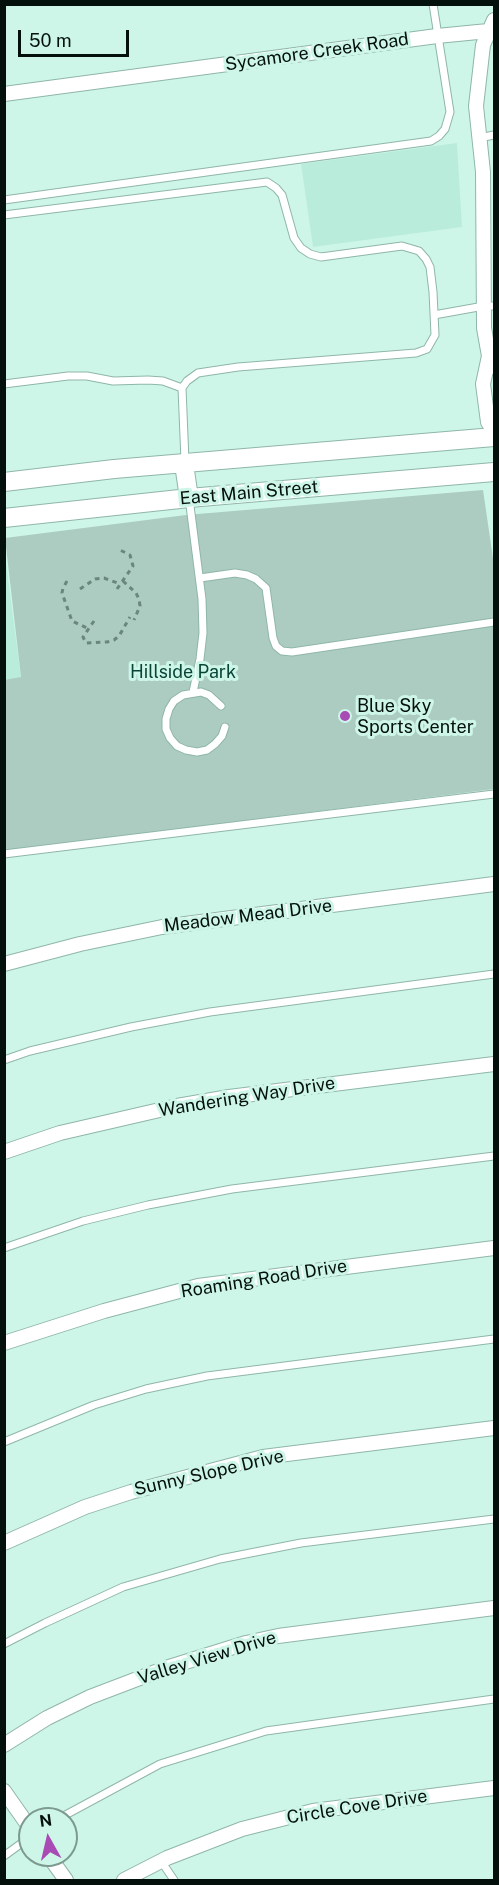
<!DOCTYPE html>
<html>
<head>
<meta charset="utf-8">
<style>
	body { margin:0 }
	#map { position:relative; width:499px; height:1885px; overflow:hidden; background:#cef6e8; font-family:"Public Sans",sans-serif }
	canvas { display:block }
	.frame { position:absolute; inset:0; border:6px solid #03100c; pointer-events:none }
	.north { position:absolute; left:18px; top:1807px; width:60px; height:60px; box-sizing:border-box; background:#cef6e8; border:2px solid #7d9a90; border-radius:50%; rotate:352deg; font-size:16px; font-weight:700; line-height:24px; text-align:center; color:#03100c }
	.north::after { content:''; display:block; margin:auto; width:21px; height:27px; background:#a84bb5; clip-path:polygon(50% 0,100% 100%,50% 72%,0 100%) }
	.scale { position:absolute; left:18px; top:30px; width:111px; height:27px; box-sizing:border-box; border:3px solid #03100c; border-top:0; padding-left:8px; font-size:18px; line-height:21px; white-space:nowrap; color:#03100c; -webkit-text-stroke:4px #cef6e8; paint-order:stroke }
</style>
</head>
<body>
<div id="map">
<canvas width="499" height="1885"></canvas>
<div class="frame"></div>
<div class="north">N</div>
<div class="scale">50 m</div>
</div>
<script>
const ctx = document.querySelector('canvas').getContext('2d');
ctx.lineJoin = 'round';
function fill(path, color) {
  ctx.fillStyle = color;
  ctx.fill(path, 'evenodd');
}
function toPath(rows) {
  const path = new Path2D();
  for (const r of rows) {
    path.moveTo(r[0], r[1]);
    for (let i = 2; i < r.length; i += 2) path.lineTo(r[i], r[i + 1]);
  }
  return path;
}
function strokePath(path, color, width, dash) {
  ctx.strokeStyle = color;
  ctx.lineWidth = width;
  ctx.lineCap = dash ? 'butt' : 'round';
  ctx.setLineDash(dash || []);
  ctx.stroke(path);
}
function label(font, color, halo, rows, align = 'center') {
  ctx.font = font + ' "Public Sans",sans-serif';
  ctx.lineWidth = 6;
  ctx.setLineDash([]);
  ctx.textBaseline = 'middle';
  ctx.strokeStyle = halo;
  ctx.fillStyle = color;
  for (const [text, x, y, turn = 0] of rows) {
    ctx.save();
    ctx.translate(x, y);
    ctx.rotate((+turn || 0) * Math.PI / 180);
    ctx.textAlign = isNaN(turn) ? turn : align;
    if (halo) ctx.strokeText(text, 0, 0);
    ctx.fillText(text, 0, 0);
    ctx.restore();
  }
}
const built = toPath([
	[457,143,462,227,313,247,301,164],
	[4,547,21,678,5,680,4,680]
]);
const green = toPath([
	[483,490,494,565,494,789,5,851,4,680,21,677,5,538,186,515]
]);
const path = toPath([
	[67,581,63,588,62,593,72,621,89,629],
	[123,581,136,593,139,599,140,606,134,620],
	[80,589,95,579,104,578,120,584],
	[117,589,133,566,130,555,118,549],
	[94,621,83,637,86,643,107,642,114,640,119,636,130,617]
]);
const lane = toPath([
	[479,138,494,135],
	[4,200,431,141,439,136,445,129,450,112,433,4],
	[4,215,267,182,276,188,282,195,294,238,301,248,310,254,321,257,402,246,419,251,426,259,430,267,433,292,435,335,427,349,416,353,238,367,198,373,187,381,182,388,185,461],
	[434,315,484,306,494,306],
	[4,384,68,376,87,376,113,381,148,380,163,381,182,388],
	[189,498,202,599,203,633,200,659,193,692],
	[200,578,235,573,247,575,256,579,266,588,273,638,276,646,282,651,292,652,494,622],
	[221,706,209,695,201,692,183,695,174,701,169,709,166,719,166,729,170,738,177,746,186,750,197,752,207,750,215,744,222,736,225,727],
	[4,854,494,794],
	[4,1060,30,1051,131,1027,210,1012,494,974],
	[4,1248,83,1221,148,1205,232,1189,494,1156],
	[4,1442,94,1405,146,1389,207,1376,494,1339],
	[4,1644,45,1623,123,1587,220,1559,301,1543,494,1519],
	[58,1819,160,1764,266,1731,494,1699],
	[4,1856,30,1837],
	[161,1861,174,1880]
]);
const street = toPath([
	[494,20,483,45,476,106,483,172,484,328,489,356,494,367],
	[4,94,437,36,488,31],
	[489,356,483,384,488,422,494,431],
	[4,964,80,944,162,927,494,884],
	[4,1152,60,1133,177,1106,229,1097,494,1064],
	[4,1343,104,1311,198,1286,494,1248],
	[4,1543,85,1507,131,1492,263,1457,494,1428],
	[4,1745,47,1718,90,1697,166,1668,246,1643,278,1636,494,1608],
	[4,1791,30,1828],
	[48,1855,66,1880],
	[124,1880,167,1858,242,1829,313,1811,494,1788]
]);
const secondary = toPath([
	[184,464,189,498],
	[4,482,114,469,494,437],
	[4,518,189,498,494,472]
]);
const markers = [
	[345,716,6,"#a84bb5"]
];
const streetNames = [
	["Sycamore Creek Road",317,52,-8],
	["East Main Street",249,493,-5],
	["Meadow Mead Drive",248,916,-7],
	["Wandering Way Drive",247,1097,-9],
	["Roaming Road Drive",264,1279,-9],
	["Sunny Slope Drive",209,1473,-13],
	["Valley View Drive",207,1658,-17],
	["Circle Cove Drive",357,1807,-9]
];
const parkNames = [
	["Hillside Park",183,672]
];
const poiNames = [
	["Blue Sky",357,706],
	["Sports Center",357,727]
];
fill(built, '#baecdc');
fill(green, '#acccc1');
strokePath(lane, '#8fb6a9', 9);
strokePath(street, '#8fb6a9', 16);
strokePath(secondary, '#8fb6a9', 20);
strokePath(path, '#6b867d', 3, [4.5, 4.5]);
strokePath(lane, '#fff', 7);
strokePath(street, '#fff', 14);
strokePath(secondary, '#fff', 18);
for (const [x, y, r, color] of markers) {
  const dot = new Path2D();
  dot.arc(x, y, r, 0, 2 * Math.PI);
  ctx.fillStyle = color;
  ctx.fill(dot);
  strokePath(dot, '#cef6e8', 2);
}
label('18px', '#03100c', '#cef6e8', streetNames);
label('18px', '#094537', '#cef6e8', parkNames);
label('18px', '#03100c', '#cef6e8', poiNames, 'left');
</script>
</body>
</html>
